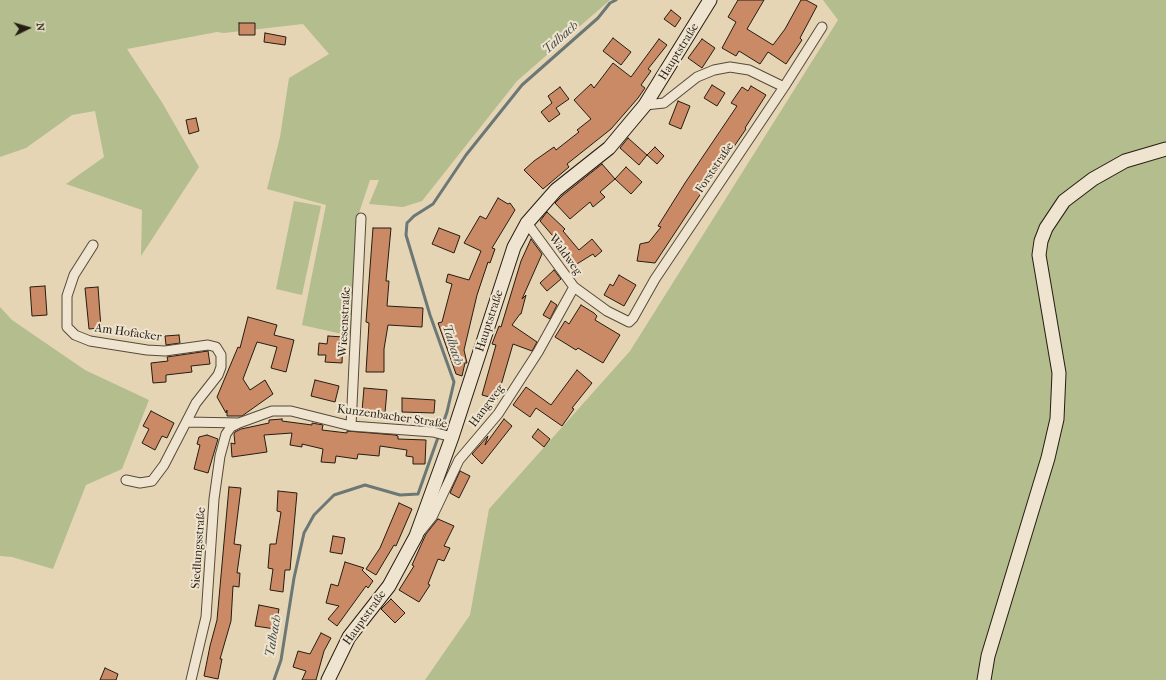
<!DOCTYPE html>
<html>
<head>
<meta charset="utf-8">
<style>
	body { margin:0 }
	#map { position:relative; width:1166px; height:680px; overflow:hidden; background:#e5d5b5; font-family:"IM FELL French Canon",serif }
	canvas { display:block }
	.north { position:absolute; left:8px; top:8px; width:40px; height:40px; -webkit-text-stroke:3px #eee4cf; paint-order:stroke; rotate:85deg; font-size:11px; font-weight:700; line-height:16px; text-align:center; color:#261c12 }
	.north::after { content:''; display:block; margin:auto; width:14px; height:18px; background:#261c12; clip-path:polygon(50% 0,100% 100%,50% 72%,0 100%) }
</style>
</head>
<body>
<div id="map">
<canvas width="1166" height="680"></canvas>
<div class="north">N</div>
</div>
<script>
const ctx = document.querySelector('canvas').getContext('2d');
ctx.lineJoin = 'round';
function fill(path, color) {
  ctx.fillStyle = color;
  ctx.fill(path, 'evenodd');
}
function toPath(rows) {
  const path = new Path2D();
  for (const r of rows) {
    path.moveTo(r[0], r[1]);
    for (let i = 2; i < r.length; i += 2) path.lineTo(r[i], r[i + 1]);
  }
  return path;
}
function strokePath(path, color, width, dash) {
  ctx.strokeStyle = color;
  ctx.lineWidth = width;
  ctx.lineCap = dash ? 'butt' : 'round';
  ctx.setLineDash(dash || []);
  ctx.stroke(path);
}
function label(font, color, halo, rows, align = 'center') {
  ctx.font = font + ' "IM FELL French Canon",serif';
  ctx.lineWidth = 4;
  ctx.setLineDash([]);
  ctx.textBaseline = 'middle';
  ctx.strokeStyle = halo;
  ctx.fillStyle = color;
  for (const [text, x, y, turn = 0] of rows) {
    ctx.save();
    ctx.translate(x, y);
    ctx.rotate((+turn || 0) * Math.PI / 180);
    ctx.textAlign = isNaN(turn) ? turn : align;
    if (halo) ctx.strokeText(text, 0, 0);
    ctx.fillText(text, 0, 0);
    ctx.restore();
  }
}
const green = toPath([
	[0,0,610,0,517,81,422,201,403,207,369,204,379,180,370,180,356,222,351,336,302,325,326,205,267,189,280,137,289,78,329,54,303,24,224,33,217,32,127,49,163,104,199,167,141,256,142,210,66,184,104,157,95,111,72,115,26,148,0,157],
	[823,0,1166,0,1166,680,425,680,470,615,489,509,630,351,838,20],
	[294,201,321,206,302,295,276,289],
	[0,307,12,320,85,370,149,400,122,469,86,485,53,569,12,557,0,556]
]);
const stream = toPath([
	[274,680,281,660,294,578,304,533,314,515,334,495,365,485,400,495,418,494,447,412,454,382,430,315,406,235,407,223,414,216,433,204,466,155,522,85,598,18,610,3,616,0]
]);
const building = toPath([
	[738,0,764,0,747,29,773,45,785,29,801,0,806,0,817,6,800,38,802,40,786,64,768,52,760,64,739,51,736,56,722,48,736,22,728,17,738,0],
	[671,10,681,18,675,27,664,19,671,10],
	[239,23,255,23,255,35,239,35,239,23],
	[265,33,286,37,285,45,264,42,265,33],
	[613,38,631,52,621,65,603,51,613,38],
	[659,39,667,45,648,69,651,71,641,85,645,88,638,98,611,129,567,164,569,167,543,189,524,170,534,161,554,147,556,150,579,132,577,130,591,119,574,100,591,84,594,88,613,63,631,77,659,39],
	[702,39,715,48,702,68,688,58,702,39],
	[712,85,725,93,717,106,704,98,712,85],
	[751,86,766,95,745,128,746,129,718,170,717,169,655,263,637,261,640,244,649,242,661,227,658,226,685,183,737,106,731,103,742,87,748,91,751,86],
	[560,87,569,99,556,108,560,114,549,122,541,112,552,103,548,96,560,87],
	[678,101,690,106,681,129,669,124,678,101],
	[196,118,199,131,189,134,186,120,196,118],
	[628,138,647,155,639,165,620,148,628,138],
	[655,147,664,156,657,164,647,155,655,147],
	[602,164,615,179,600,192,605,197,593,207,590,202,570,219,555,203,562,196,602,164],
	[626,167,642,182,631,194,615,179,626,167],
	[498,198,508,204,510,203,515,210,492,248,495,249,490,263,488,262,477,295,464,350,467,363,465,363,462,376,456,374,438,323,442,322,452,284,446,282,448,274,469,280,481,251,464,243,480,216,486,219,498,198],
	[547,212,565,229,563,231,579,250,592,239,602,251,595,257,593,254,572,267,562,252,565,250,540,221,547,212],
	[373,228,391,228,386,281,389,281,387,306,423,308,422,327,388,325,384,349,384,372,366,372,369,323,366,322,373,228],
	[439,228,460,236,454,253,432,244,439,228],
	[531,239,542,254,522,299,526,295,521,314,520,314,512,325,537,342,532,351,513,344,497,399,482,395,496,345,492,344,499,326,501,327,521,261,531,239],
	[554,270,561,279,547,291,540,283,554,270],
	[619,275,636,285,624,306,604,295,610,284,613,286,619,275],
	[45,286,47,315,32,316,30,287,45,286],
	[98,287,101,328,89,329,85,288,98,287],
	[551,301,557,305,550,319,543,315,551,301],
	[581,305,594,313,597,316,595,320,620,335,603,363,578,348,576,350,555,337,565,321,569,324,581,305],
	[248,317,277,325,274,335,294,340,286,372,271,368,277,347,257,342,243,379,250,390,265,380,273,394,242,416,227,416,227,410,226,413,217,397,238,347,240,348,248,317],
	[179,335,180,343,166,345,165,336,179,335],
	[328,336,343,337,342,363,325,362,326,355,318,355,319,343,327,344,328,336],
	[208,351,210,364,191,366,192,372,166,375,166,382,153,383,151,363,168,361,167,357,208,351],
	[577,370,592,383,572,408,574,409,562,426,536,408,530,417,513,405,526,387,551,405,577,370],
	[315,380,339,386,335,402,311,396,315,380],
	[364,388,387,390,385,413,362,411,364,388],
	[402,398,435,400,434,413,402,412,402,398],
	[151,411,174,423,167,438,162,436,155,450,142,443,149,429,143,426,151,411],
	[282,419,282,421,312,425,312,423,323,425,322,430,347,433,347,431,395,435,398,436,398,439,426,440,425,464,413,464,413,457,406,456,407,450,380,446,379,456,358,454,357,459,336,456,335,463,321,462,323,449,302,444,302,447,290,445,292,433,264,435,267,452,232,457,231,443,235,444,234,434,235,432,241,429,269,423,269,420,282,419],
	[504,419,512,426,482,464,472,454,488,436,485,445,504,419],
	[538,429,550,439,544,447,532,437,538,429],
	[207,435,218,439,208,473,194,469,200,445,197,444,199,437,207,435],
	[460,471,470,476,459,498,450,493,460,471],
	[229,487,241,488,234,544,241,545,237,573,240,573,239,587,233,586,231,621,220,659,222,659,218,679,204,676,210,646,217,620,229,487],
	[278,491,297,493,290,570,285,570,283,592,270,590,273,569,268,568,270,544,276,544,281,512,277,511,278,491],
	[399,503,412,509,396,546,394,545,376,575,366,569,380,548,399,503],
	[438,519,454,526,444,546,450,548,444,561,438,559,428,584,430,585,419,602,399,590,414,566,412,565,426,534,438,519],
	[333,536,345,538,342,554,330,552,333,536],
	[345,562,364,568,362,570,373,581,368,588,366,586,337,626,328,619,339,606,326,603,331,584,338,586,345,562],
	[391,599,405,613,395,623,381,609,391,599],
	[259,605,279,609,275,629,255,626,259,605],
	[321,633,331,638,324,651,316,680,302,680,306,671,293,667,298,651,310,654,321,633],
	[105,668,118,674,116,680,100,680,105,668]
]);
const street = toPath([
	[645,105,664,103,697,77,714,70,730,67,749,70,784,87],
	[527,223,574,287,607,311,629,322,633,318,655,279,784,87,822,27],
	[93,245,74,275,67,296,67,327,75,335,90,341,147,350,165,351,208,345,216,347,221,355,221,367,218,375,196,403,164,465,152,481,140,483,126,480],
	[187,422,239,423,272,411,291,411,351,426,433,432,452,437],
	[351,426,361,218],
	[420,532,432,517,459,460,498,414,538,352,574,287],
	[191,680,206,617,214,499,220,456,226,434,231,427,239,423]
]);
const secondary = toPath([
	[328,680,349,637,389,586,416,536,452,437,514,247,527,223,556,190,609,148,645,105,710,0],
	[984,680,988,656,1048,458,1057,419,1059,373,1039,255,1041,241,1046,228,1064,201,1093,179,1125,161,1166,149]
]);
const streetNames = [
	["Hauptstraße",679,52,-58],
	["Forststraße",715,168,-56],
	["Waldweg",565,255,54],
	["Hauptstraße",490,321,-72],
	["Wiesenstraße",345,322,-87],
	["Am Hofacker",128,333,8],
	["Hangweg",487,406,-53],
	["Kunzenbacher Straße",392,417,8],
	["Siedlungsstraße",199,548,-86],
	["Hauptstraße",365,618,-54]
];
const waterNames = [
	["Talbach",561,38,-41],
	["Talbach",452,345,72],
	["Talbach",274,636,-80]
];
fill(green, '#b3bd8e');
strokePath(stream, '#6b7875', 3);
fill(building, '#ca8a66');
strokePath(building, '#261c12', 1);
strokePath(street, '#564a3b', 11);
strokePath(secondary, '#261c12', 15);
strokePath(street, '#eee4cf', 9);
strokePath(secondary, '#eee4cf', 13);
label('12px', '#261c12', '#eee4cf', streetNames);
label('italic 13px', '#484a44', '#eee4cf', waterNames);
</script>
</body>
</html>
